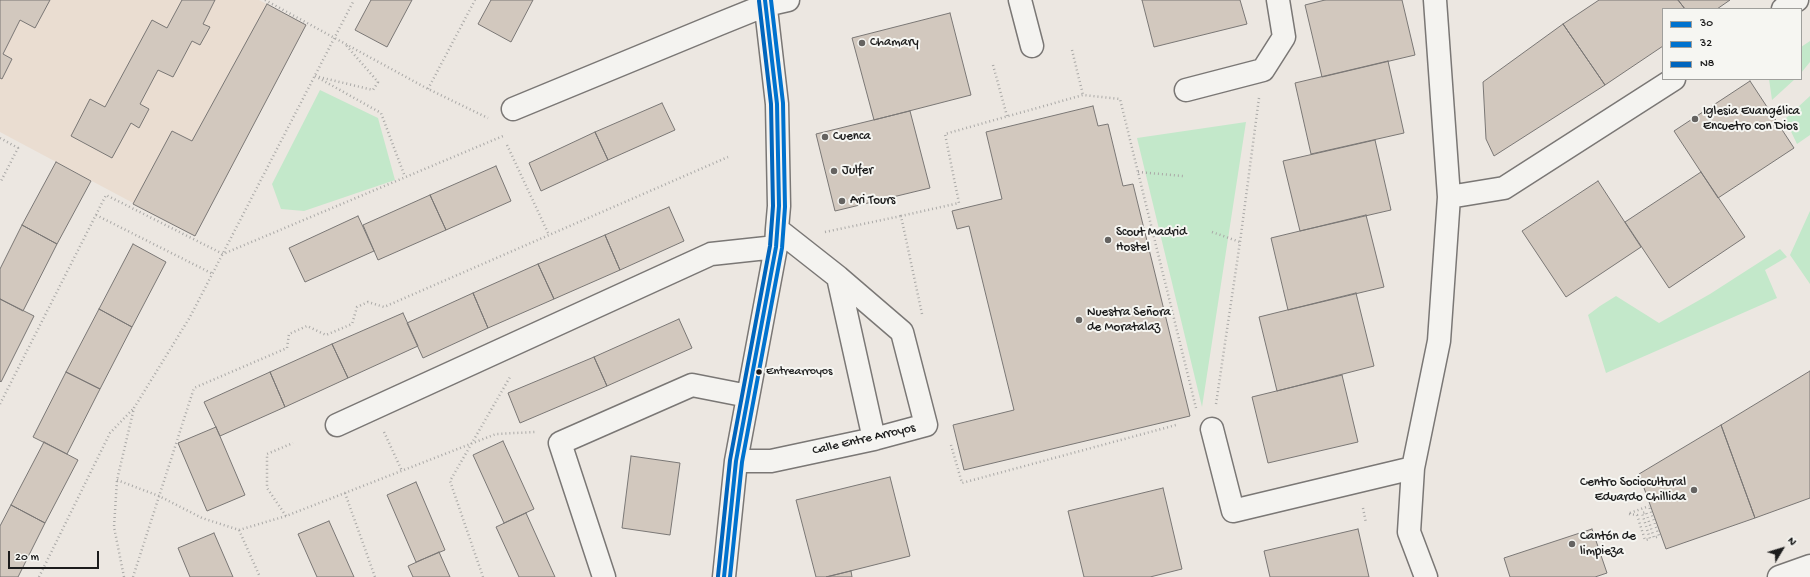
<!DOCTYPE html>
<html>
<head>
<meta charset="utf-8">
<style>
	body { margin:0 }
	#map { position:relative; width:1810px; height:577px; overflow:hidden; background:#ece7e1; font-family:"Gochi Hand",sans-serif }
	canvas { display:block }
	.legend { position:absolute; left:1662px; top:8px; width:140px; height:72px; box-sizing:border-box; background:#f6f6f2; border:1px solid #9f9f9c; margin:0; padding:5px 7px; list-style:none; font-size:12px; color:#1c1c1c }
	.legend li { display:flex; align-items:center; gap:8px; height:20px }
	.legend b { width:20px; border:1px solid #9f9f9c }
	.north { position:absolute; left:1762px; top:529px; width:40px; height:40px; -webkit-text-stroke:3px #f6f6f2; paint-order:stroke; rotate:52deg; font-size:11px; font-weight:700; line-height:16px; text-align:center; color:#1c1c1c }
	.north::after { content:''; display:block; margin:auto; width:14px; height:18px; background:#1c1c1c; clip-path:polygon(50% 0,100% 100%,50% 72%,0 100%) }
	.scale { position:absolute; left:8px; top:551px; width:91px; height:18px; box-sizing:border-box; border:2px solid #1c1c1c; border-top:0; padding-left:5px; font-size:12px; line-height:14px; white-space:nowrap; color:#1c1c1c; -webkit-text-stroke:3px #f6f6f2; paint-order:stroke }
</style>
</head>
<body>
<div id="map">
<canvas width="1810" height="577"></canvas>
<ul class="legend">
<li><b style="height:5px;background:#0072ce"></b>30</li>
<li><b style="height:5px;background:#0072ce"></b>32</li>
<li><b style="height:5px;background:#0065bd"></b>N8</li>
</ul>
<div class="north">N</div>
<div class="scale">20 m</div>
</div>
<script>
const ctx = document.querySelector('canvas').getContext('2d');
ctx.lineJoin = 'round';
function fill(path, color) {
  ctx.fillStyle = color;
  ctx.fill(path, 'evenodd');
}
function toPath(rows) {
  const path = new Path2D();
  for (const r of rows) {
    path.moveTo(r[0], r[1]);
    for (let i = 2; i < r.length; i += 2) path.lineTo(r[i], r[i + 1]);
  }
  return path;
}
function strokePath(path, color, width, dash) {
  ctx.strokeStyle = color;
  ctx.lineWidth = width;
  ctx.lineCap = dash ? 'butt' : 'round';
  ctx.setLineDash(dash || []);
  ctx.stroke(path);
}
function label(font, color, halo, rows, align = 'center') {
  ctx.font = font + ' "Gochi Hand",sans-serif';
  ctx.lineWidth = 4;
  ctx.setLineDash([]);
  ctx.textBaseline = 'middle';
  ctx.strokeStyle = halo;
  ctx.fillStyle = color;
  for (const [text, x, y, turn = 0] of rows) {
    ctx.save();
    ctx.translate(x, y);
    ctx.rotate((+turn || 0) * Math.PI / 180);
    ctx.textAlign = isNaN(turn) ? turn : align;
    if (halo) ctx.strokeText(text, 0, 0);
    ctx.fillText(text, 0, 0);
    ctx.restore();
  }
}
const built = toPath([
	[0,0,259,0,306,25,195,236,0,132]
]);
const green = toPath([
	[1810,41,1810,62,1801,73,1801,47],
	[1769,79,1795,79,1772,100],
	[320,90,378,118,395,180,304,211,281,209,272,184],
	[1810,96,1810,135,1797,144,1785,119],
	[1246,122,1202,407,1137,138],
	[1810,211,1810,284,1790,255],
	[1780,249,1787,257,1765,270,1777,298,1606,373,1588,315,1600,306,1616,296,1659,323,1710,294]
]);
const building = toPath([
	[0,0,50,0,35,28,20,20,3,54,12,59,2,79,0,78,0,0],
	[182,0,215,0,203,24,210,27,200,45,192,41,173,77,158,70,140,104,149,109,139,128,131,123,112,158,71,136,90,99,105,107,152,20,167,28,182,0],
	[371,0,412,0,387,47,355,30,371,0],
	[491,0,533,0,511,42,478,24,491,0],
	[1142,0,1240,0,1247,24,1154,47,1142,0],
	[1325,0,1402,0,1415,55,1322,77,1305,5,1325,0],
	[1599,0,1678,0,1685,9,1663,9,1663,46,1605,85,1563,24,1599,0],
	[1678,0,1730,0,1717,9,1685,9,1678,0],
	[267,4,306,25,195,236,133,204,172,131,192,141,267,4],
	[950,13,971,95,874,120,852,38,950,13],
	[1563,24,1605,85,1494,156,1486,139,1483,82,1563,24],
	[1388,61,1404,133,1311,154,1295,83,1388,61],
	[1750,81,1794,148,1718,198,1674,131,1750,81],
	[662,103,675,130,608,160,595,132,662,103],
	[1093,106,1098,126,1108,124,1123,186,1133,184,1190,416,964,470,953,425,1014,410,969,226,957,229,952,211,1002,199,986,132,1093,106],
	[910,111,930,188,835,211,816,134,910,111],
	[595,132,608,160,541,191,529,163,595,132],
	[1375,140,1391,210,1300,231,1283,161,1375,140],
	[56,162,91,181,57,244,22,225,56,162],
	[496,166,511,201,446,230,430,195,496,166],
	[1701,172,1745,237,1669,288,1625,222,1701,172],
	[1598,181,1641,247,1566,297,1522,231,1598,181],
	[430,195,446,230,378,260,363,225,430,195],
	[669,207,684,241,620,270,605,235,669,207],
	[1366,215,1384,287,1288,310,1271,238,1366,215],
	[358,216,374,251,305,282,289,248,358,216],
	[22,225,57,244,23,311,0,299,0,269,22,225],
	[605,235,620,270,554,299,538,264,605,235],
	[133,244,166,262,132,327,99,309,133,244],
	[538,264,554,299,488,328,473,293,538,264],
	[473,293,488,328,423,358,407,323,473,293],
	[1356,293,1374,366,1277,391,1259,317,1356,293],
	[0,299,34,316,1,382,0,381,0,299],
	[99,309,132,327,100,389,66,372,99,309],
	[403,313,418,346,348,378,332,344,403,313],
	[679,319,692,348,607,386,594,357,679,319],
	[332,344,348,378,285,407,270,372,332,344],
	[594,357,607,386,520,423,508,393,594,357],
	[1810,371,1810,498,1755,518,1721,425,1810,371],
	[66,372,100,389,67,454,33,437,66,372],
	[270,372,285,407,220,436,204,402,270,372],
	[1342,375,1358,442,1268,463,1252,397,1342,375],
	[1721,425,1755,518,1666,549,1639,474,1721,425],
	[216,427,245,495,207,511,178,443,216,427],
	[503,441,534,509,504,523,473,455,503,441],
	[44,442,78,460,45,523,11,505,44,442],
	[631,456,680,463,670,535,622,528,631,456],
	[890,477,910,556,826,577,816,577,796,500,890,477],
	[416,482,445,550,416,562,387,495,416,482],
	[1163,488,1182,569,1150,577,1084,577,1068,511,1163,488],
	[11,505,45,523,18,577,0,577,0,526,11,505],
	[526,513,555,577,519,577,496,527,526,513],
	[329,521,354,577,317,577,298,534,329,521],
	[1358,529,1369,577,1270,577,1264,551,1358,529],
	[1592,529,1607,573,1595,577,1510,577,1504,558,1592,529],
	[214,533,233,577,190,577,178,548,214,533],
	[439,552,450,577,413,577,408,566,439,552],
	[851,571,852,577,826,577,851,571]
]);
const path = toPath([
	[265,0,428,89,488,118],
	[1072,50,1083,95],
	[993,65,1007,116],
	[315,76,381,113,405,177],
	[319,77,373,90,378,82,345,44],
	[428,89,475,0],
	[0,138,18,148,0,183],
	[507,145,549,235],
	[1138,172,1183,176],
	[96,215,213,274],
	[825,232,901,216],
	[1212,232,1240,242],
	[922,314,901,216,959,203,945,134,1083,95,1120,99,1196,408],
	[0,404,106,195,223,254,503,136],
	[1216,404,1240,242,1259,98],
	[384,432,402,471],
	[951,445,962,483,1176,425],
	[117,480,159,496,202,518,239,530,286,516,496,434,535,432],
	[345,493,375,577],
	[1363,508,1366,523],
	[1630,513,1649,506],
	[1629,514,1637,515,1645,540,1650,539,1642,513,1646,512,1654,538,1659,536,1649,506],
	[286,516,267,488,267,454,293,443],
	[239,530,260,577],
	[39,577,110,433,133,409],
	[124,577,114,527,117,480,134,408,190,317,354,0],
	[133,577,194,388,287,348,289,334,307,326,326,335,352,324,357,307,368,302,384,307,728,157],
	[483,577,450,481,510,377]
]);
const minor = toPath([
	[1020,0,1032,46],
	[1783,9,1797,0],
	[1186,90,1263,70,1284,37,1278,0],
	[513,109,719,24,766,5,788,0],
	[1449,197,1504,188,1674,79],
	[838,277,874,439],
	[337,425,711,254,776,247],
	[1212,429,1233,511,1413,468],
	[736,461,771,461,874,439,926,425,902,332,838,277,777,229],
	[604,577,560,443,692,385,748,396],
	[724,577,736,461,776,247,777,229,779,206,777,104,765,0],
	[1426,577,1409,532,1413,468,1439,341,1449,197,1435,0],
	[1779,577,1810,566]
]);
const bus1 = toPath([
	[724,577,736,461,776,247,779,206,777,104,765,0]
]);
const bus2 = toPath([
	[730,577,742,462,782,248,785,207,783,103,771,0]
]);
const bus3 = toPath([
	[718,576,730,460,770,246,773,206,771,104,759,1]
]);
const markers = [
	[862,43,4,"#656361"],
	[1695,119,4,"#656361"],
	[825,137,4,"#656361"],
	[834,171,4,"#656361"],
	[842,201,4,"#656361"],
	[1108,240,4,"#656361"],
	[1079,320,4,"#656361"],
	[759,372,3.5,"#1c1c1c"],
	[1694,490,4,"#656361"],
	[1572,544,4,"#656361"]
];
const busNames = [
	["Entrearroyos",766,372]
];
const poiNames = [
	["Chamary",870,43],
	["Iglesia Evangélica",1703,112],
	["Encuetro con Dios",1703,127],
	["Cuenca",833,137],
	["Julfer",842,171],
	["Ari Tours",850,201],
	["Scout Madrid",1116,233],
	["Hostel",1116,248],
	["Nuestra Señora",1087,313],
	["de Moratalaz",1087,328],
	["Centro Sociocultural",1686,483,"right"],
	["Eduardo Chillida",1686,498,"right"],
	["Cantón de",1580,537],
	["limpieza",1580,552]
];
const streetNames = [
	["Calle Entre Arroyos",864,440,-13]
];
fill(built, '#eaddd1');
fill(green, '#c3e8ca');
fill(building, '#d2c8be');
strokePath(building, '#7a7775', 1);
strokePath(minor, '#7a7775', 25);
strokePath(path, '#aaa9a7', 2.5, [1, 3]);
strokePath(minor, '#f4f3f0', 22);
strokePath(bus1, '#0072ce', 4);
strokePath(bus2, '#0072ce', 4);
strokePath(bus3, '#0065bd', 4);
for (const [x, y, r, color] of markers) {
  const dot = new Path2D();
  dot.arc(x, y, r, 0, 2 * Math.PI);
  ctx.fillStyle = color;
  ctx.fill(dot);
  strokePath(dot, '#f6f6f2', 1.5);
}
label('12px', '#1c1c1c', '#f6f6f2', busNames, 'left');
label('13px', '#1c1c1c', '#f6f6f2', poiNames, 'left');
label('13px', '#1c1c1c', '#f6f6f2', streetNames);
</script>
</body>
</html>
